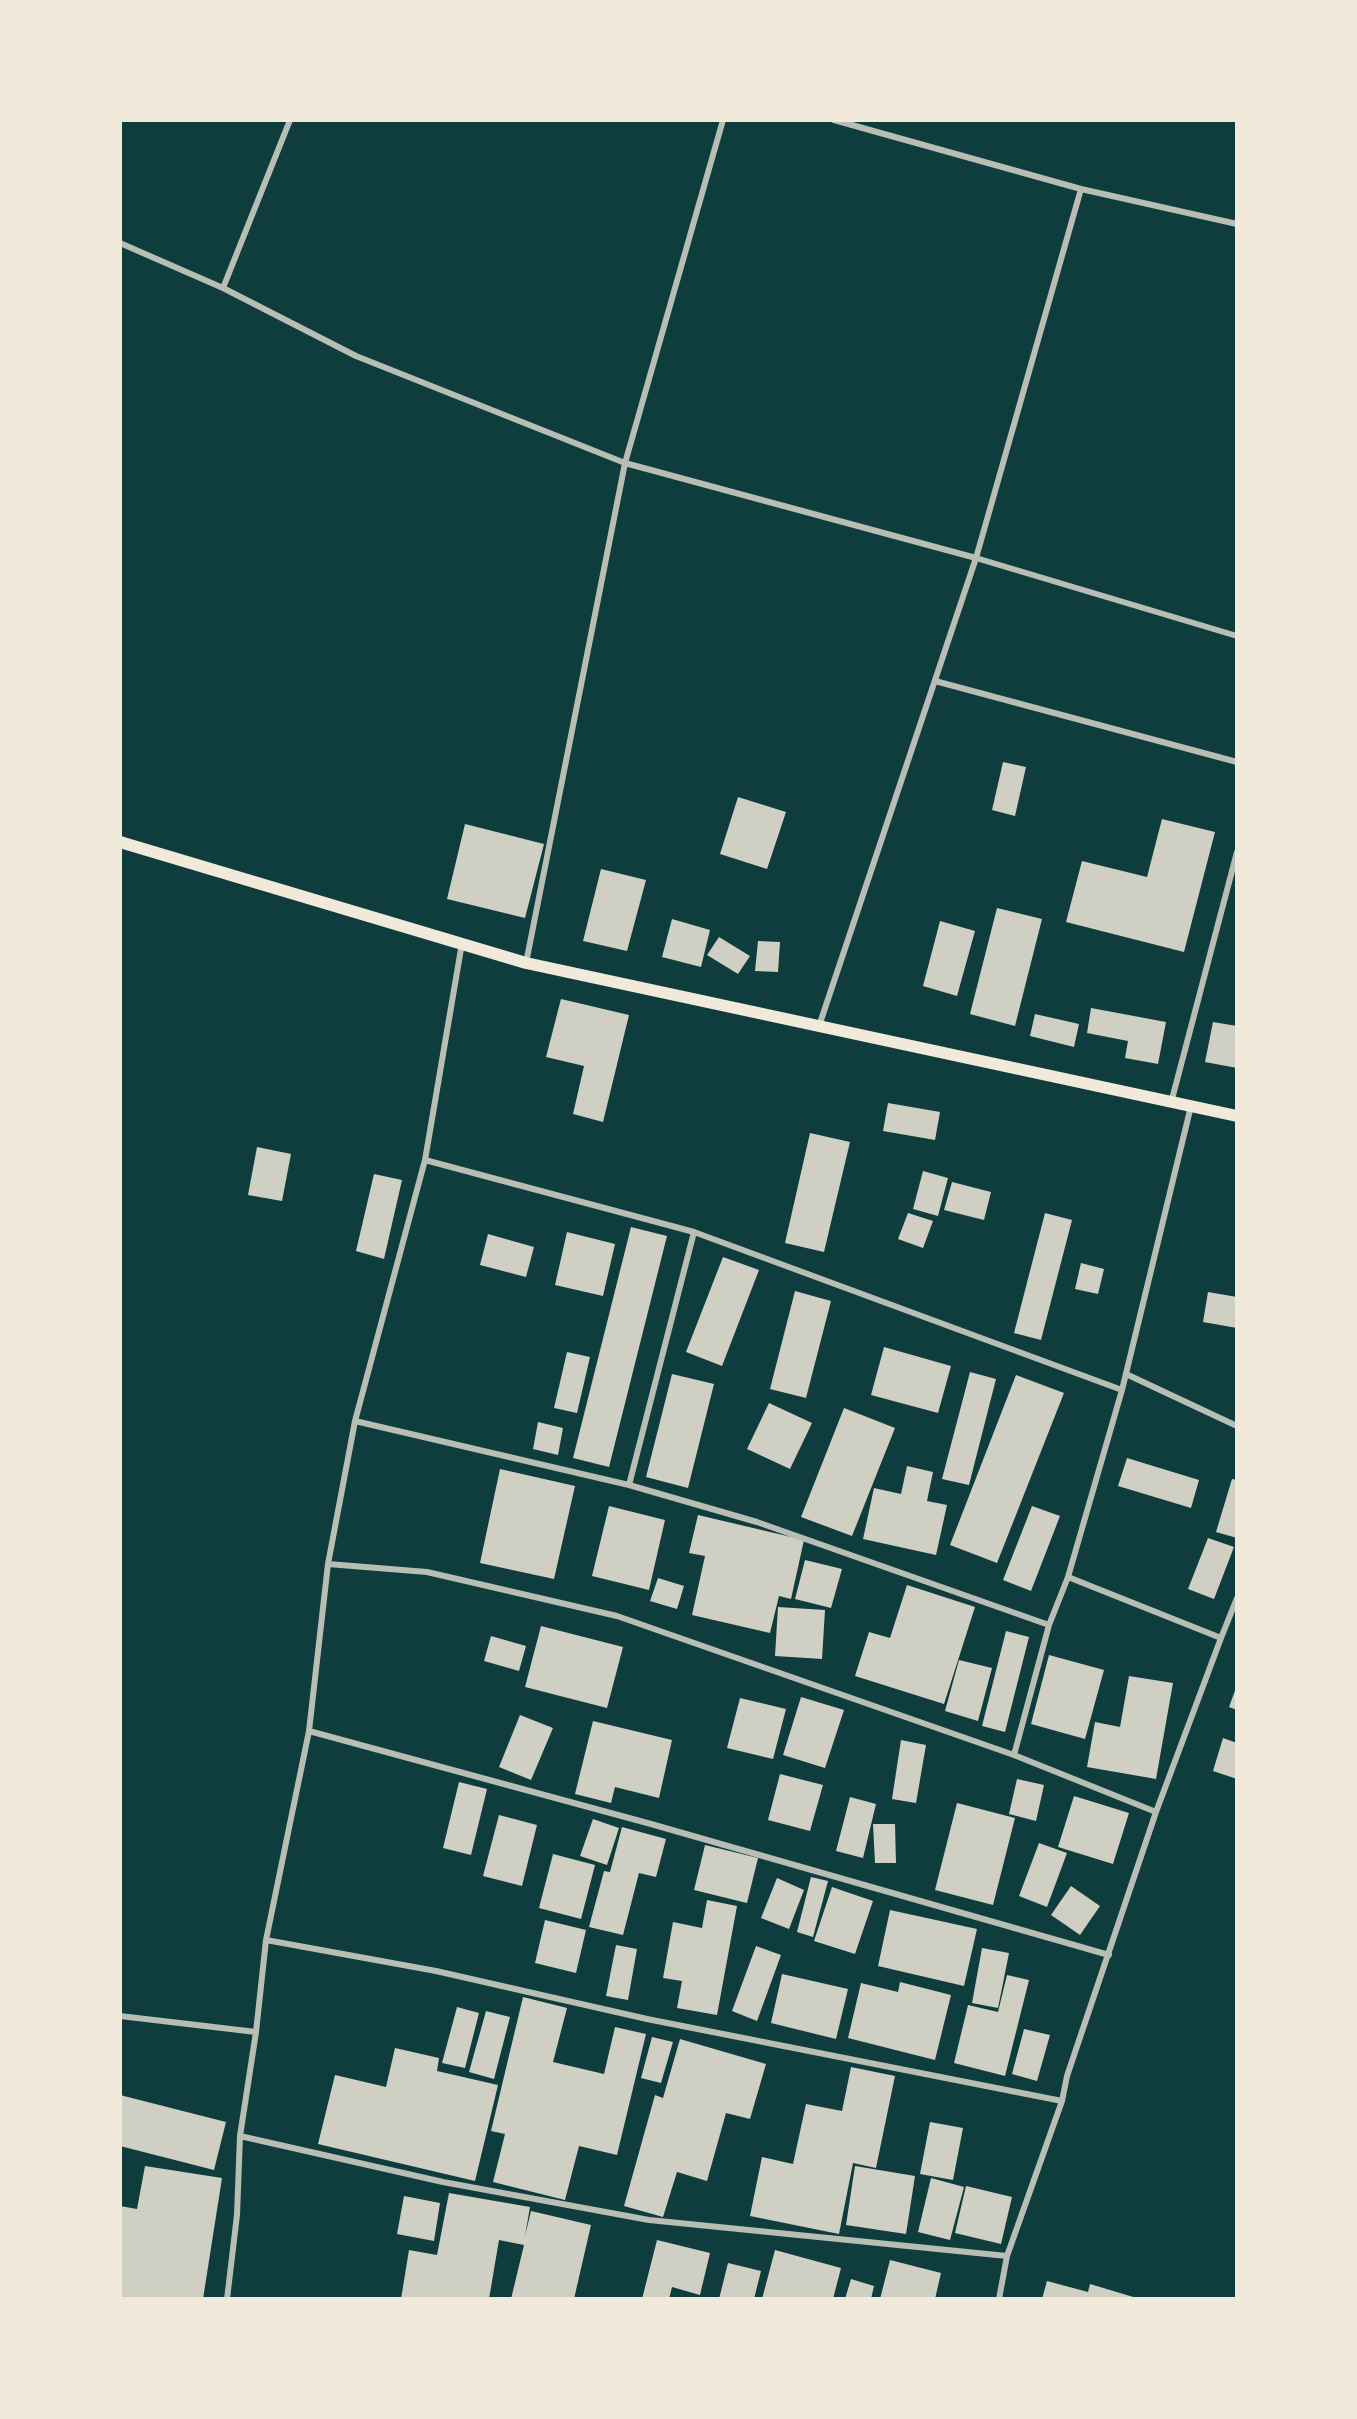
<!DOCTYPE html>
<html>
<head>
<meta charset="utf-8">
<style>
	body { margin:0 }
	#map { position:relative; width:1357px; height:2419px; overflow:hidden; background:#0f3d3e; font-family:"Roboto Condensed",sans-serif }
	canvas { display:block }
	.frame { position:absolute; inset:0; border:122px solid #f1e9da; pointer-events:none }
</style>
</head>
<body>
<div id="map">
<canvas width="1357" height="2419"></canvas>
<div class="frame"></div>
</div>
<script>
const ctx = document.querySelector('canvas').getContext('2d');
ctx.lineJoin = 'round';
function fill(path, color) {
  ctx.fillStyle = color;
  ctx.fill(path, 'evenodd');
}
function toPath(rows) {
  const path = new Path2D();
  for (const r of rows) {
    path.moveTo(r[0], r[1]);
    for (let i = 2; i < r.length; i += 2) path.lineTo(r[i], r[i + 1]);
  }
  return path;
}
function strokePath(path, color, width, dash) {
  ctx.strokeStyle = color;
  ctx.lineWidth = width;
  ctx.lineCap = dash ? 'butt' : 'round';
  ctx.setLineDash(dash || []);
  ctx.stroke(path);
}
const building = toPath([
	[1003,762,1026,767,1015,816,992,810],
	[738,797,786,812,767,869,720,854],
	[1162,819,1215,832,1184,952,1066,922,1082,861,1147,877],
	[465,824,544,844,525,918,447,899],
	[601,869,646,880,627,951,583,941],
	[997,908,1042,919,1015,1026,970,1014],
	[672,919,710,930,701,967,662,957],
	[940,921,975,931,957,996,923,986],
	[719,937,750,956,738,974,707,955],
	[758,941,780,942,778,972,755,971],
	[561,999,629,1015,603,1122,573,1114,584,1066,546,1057],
	[1091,1008,1166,1022,1158,1064,1125,1058,1128,1041,1087,1033],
	[1035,1014,1079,1024,1074,1047,1030,1036],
	[1213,1022,1237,1026,1237,1068,1205,1062],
	[888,1103,940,1112,935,1140,883,1131],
	[810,1133,850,1142,824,1252,785,1243],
	[257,1147,291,1154,282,1201,248,1195],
	[923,1171,948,1178,938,1216,913,1209],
	[374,1174,402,1180,384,1259,356,1251],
	[952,1182,991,1192,984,1220,944,1210],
	[908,1213,933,1221,923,1248,898,1239],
	[1045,1213,1072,1220,1041,1340,1014,1333],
	[631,1227,667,1236,609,1467,573,1458],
	[567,1232,615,1244,603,1296,555,1285],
	[488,1234,534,1247,526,1277,480,1265],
	[723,1257,759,1270,722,1366,686,1352],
	[1081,1263,1104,1269,1098,1294,1075,1289],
	[795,1291,831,1301,806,1398,770,1389],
	[1208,1292,1237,1297,1237,1328,1203,1322],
	[884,1347,951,1366,938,1413,871,1395],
	[567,1352,590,1357,577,1413,554,1408],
	[970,1372,996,1379,969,1485,942,1479],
	[672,1374,714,1384,688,1488,646,1477],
	[1016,1375,1064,1393,997,1563,950,1545],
	[769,1403,812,1423,790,1469,747,1449],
	[844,1408,895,1428,852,1536,801,1517],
	[538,1422,563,1428,558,1455,533,1449],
	[1127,1458,1199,1480,1191,1508,1118,1486],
	[907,1466,933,1472,927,1501,947,1505,936,1555,863,1539,874,1488,901,1494],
	[500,1469,575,1486,554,1579,480,1563],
	[1232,1479,1237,1480,1237,1538,1216,1532],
	[609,1506,665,1520,649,1590,592,1576],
	[1032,1506,1060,1516,1031,1591,1003,1580],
	[698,1515,804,1540,791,1599,779,1596,770,1633,692,1615,705,1556,689,1553],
	[1208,1538,1234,1547,1214,1599,1188,1589],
	[805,1560,842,1569,831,1608,795,1599],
	[658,1578,684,1586,677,1609,650,1601],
	[907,1585,975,1607,944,1704,855,1676,869,1632,890,1638],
	[778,1607,825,1610,822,1659,775,1656],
	[541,1626,623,1647,607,1708,525,1687],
	[1006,1631,1029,1637,1005,1732,982,1726],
	[491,1636,526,1646,519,1671,484,1661],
	[1049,1655,1104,1670,1085,1739,1031,1724],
	[959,1660,992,1668,978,1721,945,1711],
	[1129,1676,1173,1683,1156,1779,1087,1767,1095,1722,1120,1727],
	[1237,1685,1237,1710,1229,1707],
	[801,1697,844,1710,825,1768,783,1755],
	[740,1698,786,1709,773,1759,727,1748],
	[520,1715,553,1728,531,1780,499,1767],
	[593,1721,672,1740,659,1798,615,1787,611,1803,575,1794],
	[1223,1738,1237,1743,1237,1779,1213,1771],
	[901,1740,926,1745,916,1803,892,1799],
	[780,1774,823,1785,810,1831,768,1820],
	[1017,1779,1044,1785,1036,1821,1009,1814],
	[459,1782,487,1789,471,1855,443,1848],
	[1074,1796,1129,1813,1113,1864,1058,1847],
	[850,1797,876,1804,863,1858,836,1851],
	[957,1803,1015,1818,993,1905,935,1890],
	[499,1815,537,1825,522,1886,483,1876],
	[593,1819,619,1828,607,1865,580,1856],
	[873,1824,895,1824,896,1863,875,1863],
	[622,1827,666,1839,656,1877,639,1873,623,1935,589,1927,604,1871,610,1872],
	[1039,1843,1067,1853,1047,1907,1019,1896],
	[705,1845,758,1858,747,1903,694,1890],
	[553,1854,595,1865,581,1919,539,1908],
	[811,1877,828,1881,813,1937,797,1932],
	[777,1878,804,1890,789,1929,761,1918],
	[1071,1886,1100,1906,1080,1935,1051,1915],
	[832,1887,873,1901,855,1954,814,1941],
	[707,1900,737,1906,717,2015,677,2008,682,1981,663,1978,673,1922,702,1928],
	[890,1910,977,1929,964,1986,878,1966],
	[545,1920,586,1930,576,1973,535,1963],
	[616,1945,637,1949,628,2000,606,1996],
	[756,1946,781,1955,757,2021,732,2011],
	[982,1948,1009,1953,998,2008,972,2003],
	[782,1974,848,1989,836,2039,771,2023],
	[1007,1975,1029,1980,1005,2076,954,2063,968,2005,998,2012],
	[900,1982,951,1995,935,2060,848,2038,861,1983,898,1992],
	[523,1997,567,2008,553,2062,604,2074,615,2027,646,2034,617,2155,579,2146,565,2200,493,2182,505,2134,491,2131],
	[457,2007,479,2013,465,2068,442,2063],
	[486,2011,510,2017,494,2079,469,2072],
	[1024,2029,1050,2035,1037,2081,1012,2074],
	[652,2037,673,2042,661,2083,641,2078],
	[680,2039,766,2064,750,2119,726,2113,707,2181,677,2172,663,2217,624,2206,655,2095,663,2098],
	[395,2048,439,2058,437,2071,498,2085,475,2181,318,2144,335,2075,386,2087],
	[851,2067,895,2076,876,2168,853,2163,839,2234,750,2216,762,2157,793,2164,806,2104,842,2111],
	[120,2095,226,2122,214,2170,120,2146],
	[930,2122,963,2128,953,2180,920,2174],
	[145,2166,222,2178,203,2299,120,2299,120,2206,137,2209],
	[855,2166,915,2176,906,2234,846,2225],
	[931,2178,964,2187,950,2240,918,2232],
	[966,2186,1012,2197,1001,2244,955,2233],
	[449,2193,530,2207,525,2236,531,2211,591,2225,574,2299,511,2299,524,2245,499,2240,489,2299,401,2299,409,2250,437,2255],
	[404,2196,440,2203,434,2241,397,2234],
	[657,2240,710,2253,700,2295,672,2287,669,2299,642,2299],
	[775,2250,841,2268,833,2299,762,2299],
	[890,2260,941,2273,935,2299,880,2299],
	[728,2263,761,2271,754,2299,719,2299],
	[851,2279,874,2286,871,2299,845,2299],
	[1047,2281,1088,2292,1090,2284,1140,2299,1042,2299]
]);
const minor = toPath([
	[834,120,1081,189],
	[120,243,223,288,356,356,625,463,723,120],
	[223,288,290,120],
	[935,681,1237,762],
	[462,943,425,1160,694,1232,1122,1390],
	[526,963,625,463,976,558,1237,636],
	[819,1026,976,558,1081,189,1237,224],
	[1171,1103,1237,852],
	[694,1232,629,1485,757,1522,1049,1625],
	[1126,1374,1237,1426],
	[355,1421,629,1485],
	[328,1564,427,1572,617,1616,1014,1755,1156,1812],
	[1221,1638,1237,1598],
	[309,1731,651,1824,1109,1955],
	[1014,1755,1049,1625,1068,1577],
	[266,1940,436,1971,647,2019,1062,2101],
	[120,2016,256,2032],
	[240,2136,443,2182,649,2220,1007,2256],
	[227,2299,237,2215,240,2136,256,2032,266,1940,309,1731,328,1564,355,1421,425,1160],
	[999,2299,1007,2256,1062,2101,1067,2076,1156,1812,1221,1638,1068,1577,1122,1390,1191,1106]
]);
const secondary = toPath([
	[120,842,526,963,1237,1116]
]);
fill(building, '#cfcfc3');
strokePath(minor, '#b8beb3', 6);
strokePath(secondary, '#f1e9da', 12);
</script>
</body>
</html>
